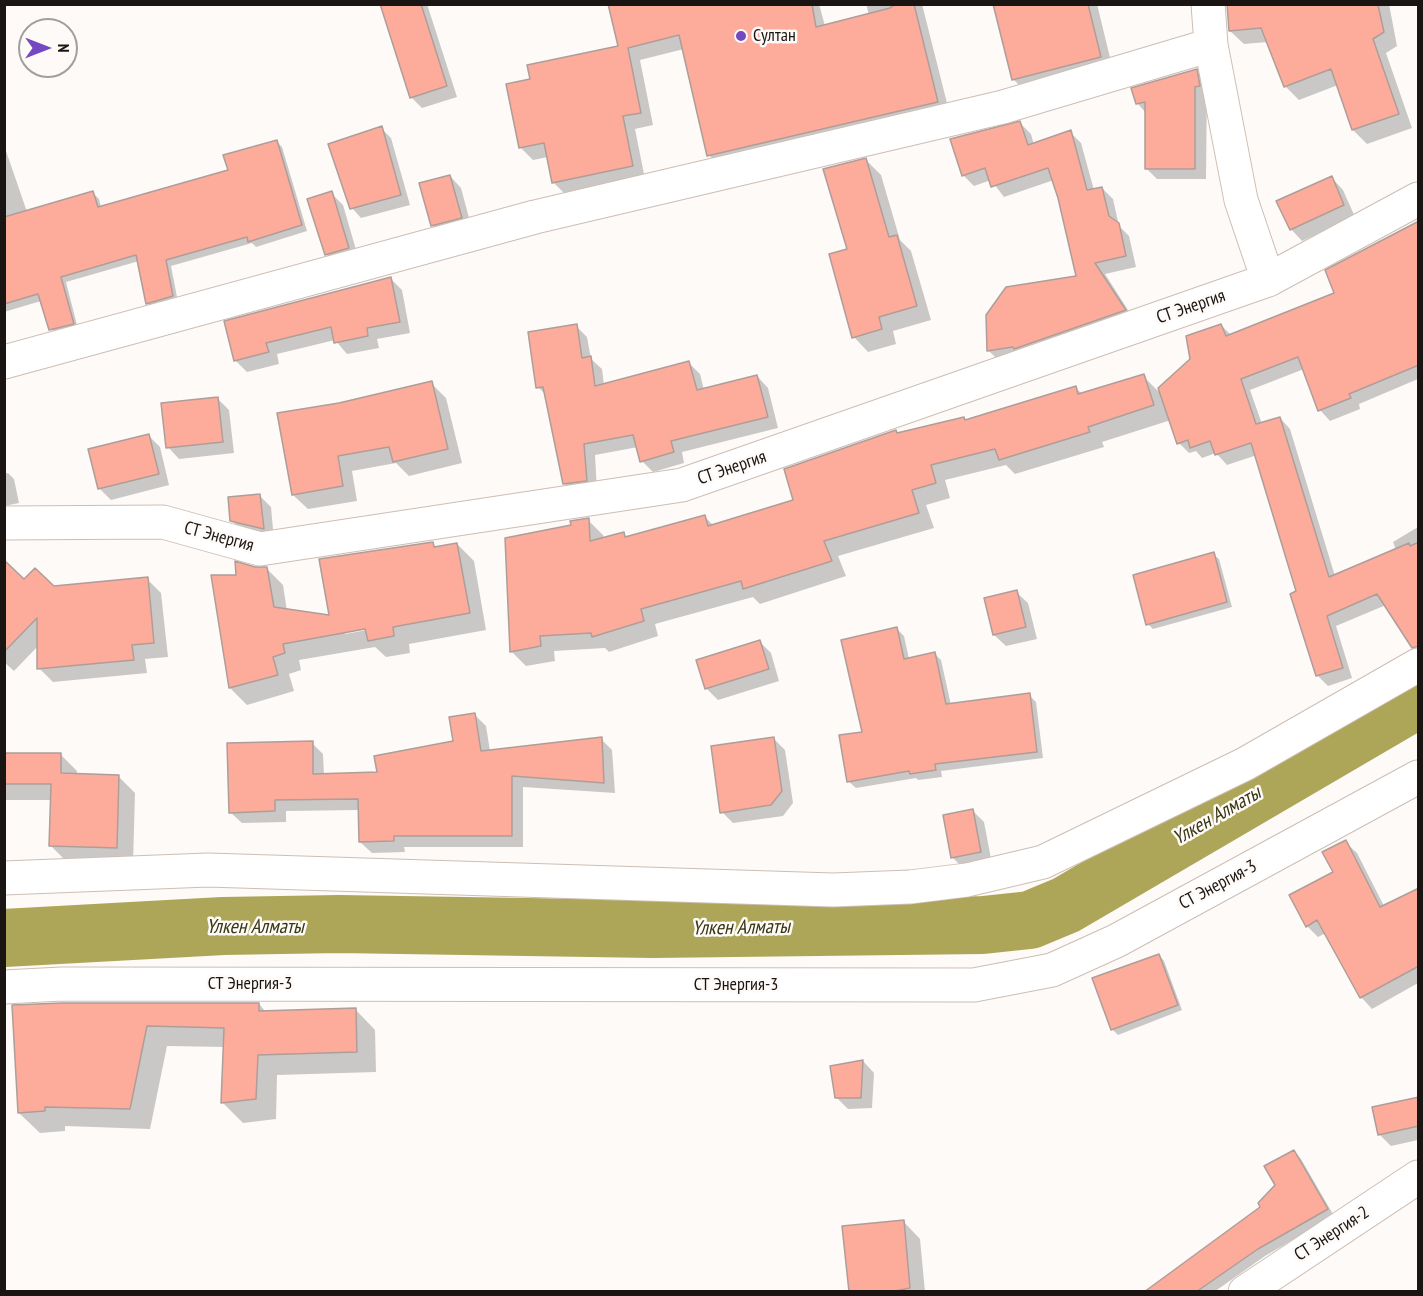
<!DOCTYPE html>
<html>
<head>
<meta charset="utf-8">
<style>
	body { margin:0 }
	#map { position:relative; width:1423px; height:1296px; overflow:hidden; background:#fdfaf8; font-family:"PT Sans Narrow",sans-serif }
	canvas { display:block }
	.frame { position:absolute; inset:0; border:6px solid #1a1512; pointer-events:none }
	.north { position:absolute; left:18px; top:18px; width:60px; height:60px; box-sizing:border-box; background:#fdfaf8; border:2px solid #a29e9c; border-radius:50%; rotate:90deg; font-size:16px; font-weight:700; line-height:24px; text-align:center; color:#1a1512 }
	.north::after { content:''; display:block; margin:auto; width:21px; height:27px; background:#7448c0; clip-path:polygon(50% 0,100% 100%,50% 72%,0 100%) }
</style>
</head>
<body>
<div id="map">
<canvas width="1423" height="1296"></canvas>
<div class="frame"></div>
<div class="north">N</div>
</div>
<script>
const ctx = document.querySelector('canvas').getContext('2d');
ctx.lineJoin = 'round';
function fill(path, color) {
  ctx.fillStyle = color;
  ctx.fill(path, 'evenodd');
}
function toPath(rows) {
  const path = new Path2D();
  for (const r of rows) {
    path.moveTo(r[0], r[1]);
    for (let i = 2; i < r.length; i += 2) path.lineTo(r[i], r[i + 1]);
  }
  return path;
}
function strokePath(path, color, width, dash) {
  ctx.strokeStyle = color;
  ctx.lineWidth = width;
  ctx.lineCap = dash ? 'butt' : 'round';
  ctx.setLineDash(dash || []);
  ctx.stroke(path);
}
function label(font, color, halo, rows, align = 'center') {
  ctx.font = font + ' "PT Sans Narrow",sans-serif';
  ctx.lineWidth = 5;
  ctx.setLineDash([]);
  ctx.textBaseline = 'middle';
  ctx.strokeStyle = halo;
  ctx.fillStyle = color;
  for (const [text, x, y, turn = 0] of rows) {
    ctx.save();
    ctx.translate(x, y);
    ctx.rotate((+turn || 0) * Math.PI / 180);
    ctx.textAlign = isNaN(turn) ? turn : align;
    if (halo) ctx.strokeText(text, 0, 0);
    ctx.fillText(text, 0, 0);
    ctx.restore();
  }
}
const shadow = toPath([
	[427,4,457,97,422,108,411,97,381,5],
	[609,4,819,4,825,26,869,15,866,4,922,4,950,115,721,168,709,155,684,49,640,60,653,125,635,129,645,179,566,195,553,182,548,157,533,160,520,147,532,80,619,47],
	[995,4,1097,4,1113,70,1026,92,1013,79],
	[1228,4,1389,4,1397,46,1386,53,1412,128,1367,144,1353,130,1338,85,1299,100,1285,86,1268,42,1244,44,1230,31],
	[1196,71,1207,81,1206,179,1157,179,1146,168,1146,113,1137,103],
	[1020,123,1031,134,1034,145,1070,132,1081,143,1094,190,1102,188,1113,199,1119,226,1129,236,1136,267,1105,274,1135,321,999,361,988,350,1078,277,1054,180,1004,197,991,180,974,186,963,175],
	[381,128,391,138,410,205,361,218,352,208],
	[276,141,282,147,307,231,256,247,252,243,171,266,178,302,153,309,147,303,139,261,66,282,78,329,57,335,51,329,41,301,4,312,4,145,27,212,93,193,99,199,101,207,229,171],
	[866,160,881,175,900,240,911,251,931,320,893,331,896,344,868,352,854,337,849,250],
	[450,176,461,188,472,229,444,237,432,225],
	[1332,178,1343,190,1355,217,1302,241,1291,229],
	[331,193,343,205,359,260,338,266,326,254],
	[1418,222,1418,379,1359,404,1360,409,1330,421,1320,410,1304,369,1250,390,1262,424,1280,418,1290,429,1335,576,1396,550,1393,542,1418,527,1418,649,1408,638,1386,605,1336,626,1352,678,1328,686,1317,675,1298,592,1257,455,1227,465,1216,453,1202,458,1196,451,1189,453,1179,443,1171,420,1102,442,1104,447,1015,474,1006,465,945,480,950,498,926,505,934,528,838,556,846,576,760,604,753,597,655,624,658,636,609,652,605,648,554,651,555,661,526,666,511,651,573,526,588,520,603,535,604,539,624,534,628,538,705,517,714,526,795,501,898,434,966,421,1076,388,1082,394,1143,376,1162,395,1221,325,1231,335,1336,294],
	[391,279,402,290,410,333,377,339,379,348,347,354,335,340,277,354,279,364,247,372,235,360,226,322],
	[576,326,587,337,591,359,602,369,604,385,689,363,700,374,704,390,757,376,768,388,778,428,682,452,684,463,653,472,642,461,638,447,595,455,597,491,575,495,564,483,546,395,538,387],
	[431,383,446,398,462,463,409,476,396,463,352,471,357,501,308,509,293,495,339,405],
	[217,398,229,410,234,453,179,459,168,447],
	[148,435,160,447,169,485,111,500,100,489,90,450],
	[8,473,14,479,19,503,4,506,4,474],
	[259,495,271,507,274,540,244,532,232,521],
	[432,543,437,548,457,544,474,561,486,630,409,644,410,653,386,657,375,647,299,660,301,670,289,674,294,691,247,705,230,688,213,576,238,576,255,569,266,568,283,585,287,611,331,617],
	[373,626,373,629,345,634,345,631],
	[1213,554,1219,559,1232,607,1153,629,1148,624],
	[4,576,53,588,147,579,161,593,168,657,145,659,147,673,53,682,39,668,39,645,14,671,4,662],
	[1016,592,1028,603,1037,639,1006,646,994,635],
	[897,629,904,636,909,659,934,653,941,660,951,705,1029,695,1036,702,1043,758,941,771,942,777,918,780,916,778,856,788,848,781],
	[760,642,771,653,779,681,718,700,706,688],
	[475,715,486,726,490,751,601,739,612,750,615,793,523,787,523,847,404,847,405,852,372,853,360,842,359,810,286,811,286,822,242,823,230,812,312,743,323,754,324,775,379,774,454,742],
	[774,739,785,750,793,803,783,816,733,823,722,812],
	[60,754,77,771,77,775,118,776,135,793,133,864,67,862,50,845,52,800,4,800,4,755],
	[973,811,984,822,992,864,964,869,952,857],
	[1345,842,1357,853,1384,906,1418,893,1418,983,1372,1009,1361,997,1326,933,1318,937,1307,926,1335,872],
	[1159,955,1164,961,1182,1010,1118,1035,1112,1029],
	[259,1004,266,1012,355,1009,375,1030,376,1072,277,1075,276,1119,243,1123,223,1103,225,1047,167,1046,150,1129,65,1126,65,1131,40,1133,19,1113,14,1007],
	[863,1061,874,1073,872,1108,848,1109,836,1097],
	[1418,1098,1418,1140,1391,1146,1380,1135],
	[1294,1151,1301,1159,1334,1216,1265,1256,1214,1292,1147,1292,1262,1208],
	[903,1221,920,1239,925,1292,851,1292]
]);
const river = toPath([
	[4,938,223,926,339,924,652,929,983,925,1030,920,1066,905,1418,699]
]);
const building = toPath([
	[380,4,421,4,447,86,410,98,380,4],
	[608,4,812,4,816,27,890,8,896,4,914,4,938,102,707,156,679,35,628,48,641,113,623,116,633,166,552,183,544,143,519,148,506,84,530,79,527,65,618,46,608,4],
	[993,4,1088,4,1101,57,1012,80,993,4],
	[1227,4,1378,5,1384,32,1373,39,1399,114,1352,130,1331,69,1284,87,1261,28,1229,31,1227,4],
	[1197,69,1200,86,1195,87,1195,169,1145,169,1145,102,1136,104,1131,88,1197,69],
	[1020,121,1028,145,1071,130,1087,190,1102,187,1109,216,1119,223,1126,256,1095,263,1126,310,1014,349,1013,347,987,351,986,315,1006,287,1076,276,1058,198,1048,168,991,187,985,168,962,176,950,139,1020,121],
	[382,126,401,195,350,209,328,144,382,126],
	[277,140,302,225,248,242,247,237,166,260,173,296,146,304,136,255,61,277,74,324,49,330,38,294,4,304,4,217,93,191,98,207,228,170,223,155,277,140],
	[866,158,889,237,897,235,917,306,879,317,882,329,852,338,829,254,847,249,823,169,866,158],
	[450,175,462,218,431,226,419,183,450,175],
	[1332,176,1344,205,1290,230,1276,201,1332,176],
	[332,191,349,248,325,255,307,199,332,191],
	[1419,221,1419,365,1349,394,1351,398,1318,411,1298,357,1241,379,1256,424,1280,417,1329,577,1409,543,1410,546,1419,542,1419,646,1412,648,1377,594,1327,616,1343,668,1316,676,1290,594,1296,591,1251,443,1215,455,1210,441,1190,448,1188,440,1177,444,1158,388,1190,359,1186,336,1221,324,1226,336,1334,293,1325,270,1419,221],
	[391,277,400,322,367,328,368,336,334,343,331,327,266,343,269,352,234,361,224,321,391,277],
	[577,324,582,358,591,356,595,386,689,361,697,390,757,375,768,417,671,441,674,452,640,462,633,435,584,444,587,481,563,484,543,387,536,388,528,332,577,324],
	[1144,374,1154,405,1088,427,1090,432,999,460,995,449,931,465,936,483,912,490,919,513,824,541,832,561,743,589,741,581,641,609,644,621,592,637,591,633,540,636,541,646,510,652,505,538,571,525,570,521,589,518,590,541,624,532,625,537,705,515,708,526,793,500,784,469,896,430,897,433,964,417,965,420,1076,386,1078,394,1144,374],
	[432,381,448,449,393,462,389,447,338,456,343,486,292,495,277,413,339,403,432,381],
	[218,397,223,442,166,448,161,403,218,397],
	[149,434,159,474,98,489,88,449,149,434],
	[260,494,264,529,230,521,228,497,260,494],
	[433,542,434,547,457,543,470,613,393,627,394,636,368,641,365,629,283,644,285,653,273,657,278,675,229,688,211,575,236,575,235,561,255,567,267,567,274,607,329,615,319,559,433,542],
	[1214,552,1227,602,1146,625,1133,575,1214,552],
	[4,560,24,579,35,568,54,586,148,577,154,643,132,645,134,660,37,669,37,618,4,652,4,560],
	[1017,590,1026,627,993,635,984,598,1017,590],
	[897,627,904,659,935,652,946,704,1030,693,1037,752,935,764,936,770,910,774,909,771,847,782,839,735,862,732,841,640,897,627],
	[760,640,769,669,705,689,696,660,760,640],
	[475,713,481,751,602,737,604,783,512,776,512,836,394,836,394,841,359,842,358,799,275,800,275,811,229,813,227,743,313,741,313,774,377,772,374,756,453,741,449,717,475,713],
	[774,737,782,791,771,805,720,813,711,746,774,737],
	[4,753,61,753,61,773,119,775,117,848,49,846,51,784,4,784,4,753],
	[973,809,981,852,951,858,943,815,973,809],
	[1346,840,1380,907,1419,888,1419,966,1360,998,1317,920,1306,927,1289,895,1333,872,1322,852,1346,840],
	[1159,954,1178,1005,1111,1030,1092,978,1159,954],
	[62,1003,259,1003,259,1011,356,1008,357,1052,258,1055,256,1099,221,1103,224,1028,147,1026,130,1109,45,1107,45,1111,18,1113,12,1005,62,1003],
	[863,1060,861,1098,835,1098,830,1066,863,1060],
	[1419,1097,1419,1126,1378,1135,1372,1107,1419,1097],
	[1294,1150,1328,1209,1258,1249,1196,1292,1144,1292,1260,1207,1258,1203,1275,1185,1264,1166,1294,1150],
	[904,1220,910,1288,890,1292,849,1292,842,1226,904,1220]
]);
const minor = toPath([
	[1208,4,1211,45,1241,200,1268,280],
	[4,362,535,217,1003,107,1211,45],
	[4,523,163,522,260,549,682,485,1268,280,1418,199],
	[4,878,208,870,833,890,910,887,967,880,1043,862,1245,764,1418,665],
	[4,987,62,984,974,985,1052,970,1116,941,1418,777],
	[1245,1292,1418,1177]
]);
const markers = [
	[741,36,6,"#7448c0"]
];
const poiNames = [
	["Султан",753,36]
];
const streetNames = [
	["СТ Энергия",1191,307,-19],
	["СТ Энергия",732,468,-19],
	["СТ Энергия",219,537,15],
	["СТ Энергия-3",1218,885,-28],
	["СТ Энергия-3",250,984],
	["СТ Энергия-3",736,985],
	["СТ Энергия-2",1332,1234,-33]
];
const waterNames = [
	["Үлкен Алматы",1217,816,-30],
	["Үлкен Алматы",255,927],
	["Үлкен Алматы",741,928,-1]
];
fill(shadow, '#0003');
strokePath(river, '#ada658', 58);
fill(building, '#fdab9a');
strokePath(building, '#af9d99', 1.5);
strokePath(minor, '#cdbeb4', 35);
strokePath(minor, '#fff', 33);
for (const [x, y, r, color] of markers) {
  const dot = new Path2D();
  dot.arc(x, y, r, 0, 2 * Math.PI);
  ctx.fillStyle = color;
  ctx.fill(dot);
  strokePath(dot, '#fdfaf8', 2);
}
label('18px', '#1a1512', '#fdfaf8', poiNames, 'left');
label('18px', '#1a1512', '#fdfaf8', streetNames);
label('italic 20px', '#393614', '#fdfaf8', waterNames);
</script>
</body>
</html>
